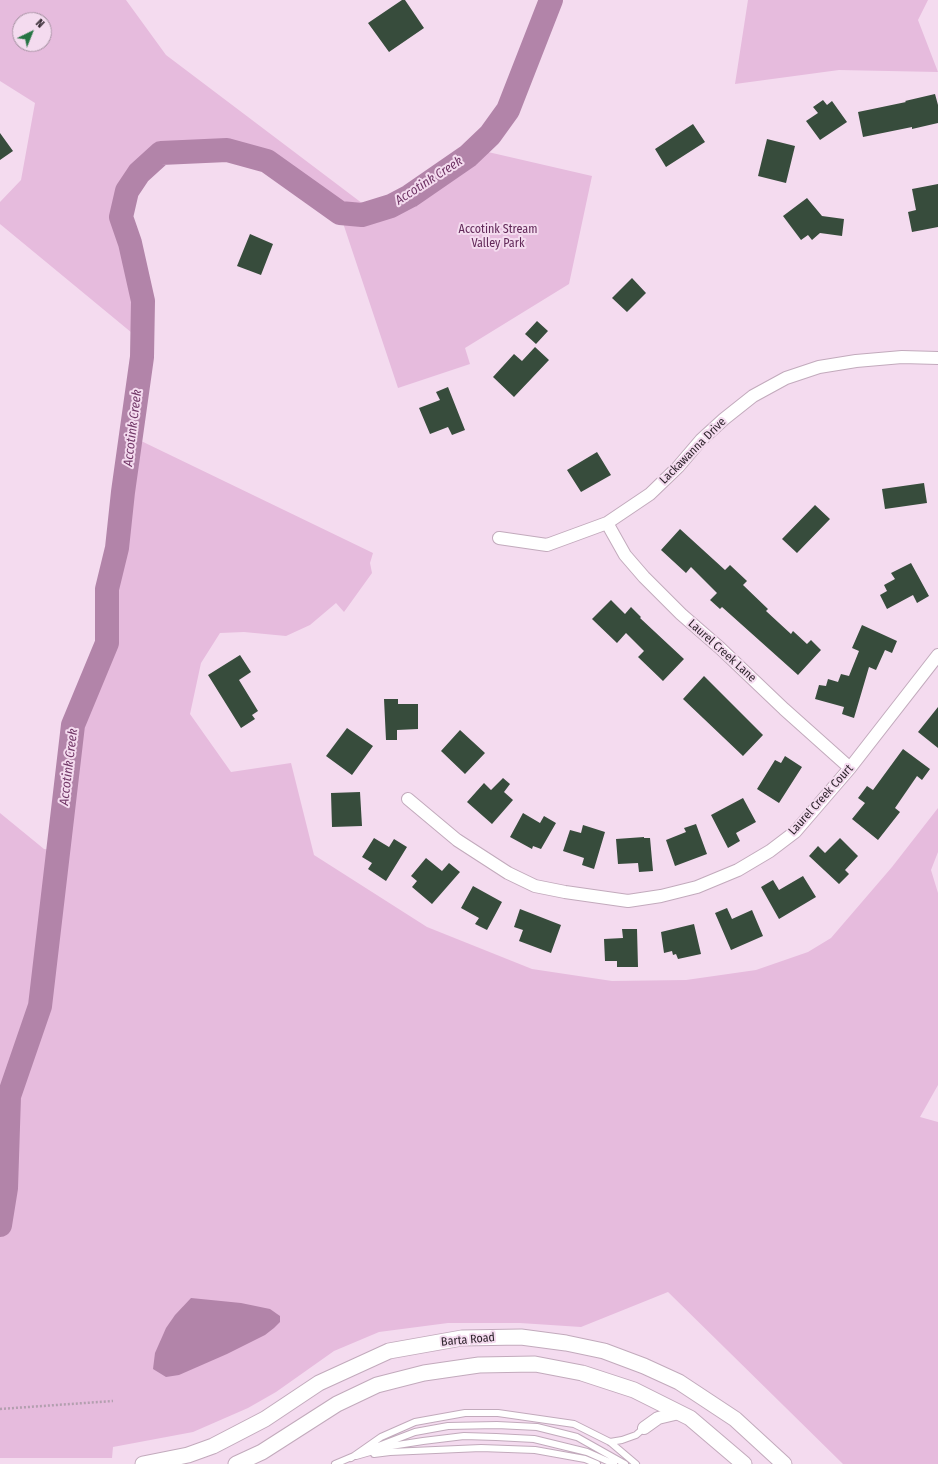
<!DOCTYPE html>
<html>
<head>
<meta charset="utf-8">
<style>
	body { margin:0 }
	#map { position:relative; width:938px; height:1464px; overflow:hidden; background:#f4dbef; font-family:"Fira Sans Condensed",sans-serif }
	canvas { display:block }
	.north { position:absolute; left:12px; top:12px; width:40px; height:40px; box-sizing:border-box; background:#f4dbef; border:1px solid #a491a1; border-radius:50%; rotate:43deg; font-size:11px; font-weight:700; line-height:16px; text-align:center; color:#2d232b }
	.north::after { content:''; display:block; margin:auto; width:14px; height:18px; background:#257443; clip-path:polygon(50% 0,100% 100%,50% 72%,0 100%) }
</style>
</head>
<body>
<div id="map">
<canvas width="938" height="1464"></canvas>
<div class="north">N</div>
</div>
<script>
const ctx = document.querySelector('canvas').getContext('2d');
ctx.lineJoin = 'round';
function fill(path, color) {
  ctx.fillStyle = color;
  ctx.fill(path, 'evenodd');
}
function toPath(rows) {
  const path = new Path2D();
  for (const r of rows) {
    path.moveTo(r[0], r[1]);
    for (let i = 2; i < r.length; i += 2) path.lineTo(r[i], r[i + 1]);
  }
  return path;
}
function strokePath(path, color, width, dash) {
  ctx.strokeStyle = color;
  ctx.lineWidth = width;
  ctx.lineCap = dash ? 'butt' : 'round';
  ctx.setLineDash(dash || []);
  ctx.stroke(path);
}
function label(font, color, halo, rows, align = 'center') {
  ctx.font = font + ' "Fira Sans Condensed",sans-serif';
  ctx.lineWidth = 4;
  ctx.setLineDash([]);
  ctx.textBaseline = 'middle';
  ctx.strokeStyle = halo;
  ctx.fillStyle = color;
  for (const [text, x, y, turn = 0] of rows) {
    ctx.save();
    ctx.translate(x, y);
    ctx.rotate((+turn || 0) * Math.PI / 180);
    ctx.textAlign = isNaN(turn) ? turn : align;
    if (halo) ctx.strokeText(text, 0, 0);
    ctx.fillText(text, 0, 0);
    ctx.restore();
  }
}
const green = toPath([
	[0,0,126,0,166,55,383,219,488,152,592,176,569,284,465,348,470,364,398,388,342,220,249,154,154,161,126,202,154,314,149,347,0,224,0,202,21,180,35,103,0,81],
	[20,20,44,20,44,44,20,44],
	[748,0,928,0,918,20,938,72,839,70,735,84],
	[137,439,373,553,370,563,372,573,344,612,336,603,310,625,286,636,244,632,220,633,201,663,190,714,231,772,291,763,314,855,427,927,532,969,612,981,686,980,756,970,808,952,831,938,892,867,938,808,938,852,931,870,938,893,938,1085,920,1117,938,1122,938,1464,843,1464,668,1292,581,1327,520,1323,448,1323,379,1332,334,1351,276,1392,248,1408,193,1432,113,1447,112,1458,0,1458,0,813,44,849,59,851,73,725,107,643,118,609,118,580,124,557]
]);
const water = toPath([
	[191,1298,241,1303,270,1309,280,1316,280,1322,274,1328,265,1335,227,1354,179,1375,166,1377,153,1369,155,1353,166,1328,175,1315]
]);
const river = toPath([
	[0,1225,6,1188,9,1096,40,1006,73,725,107,643,107,589,117,548,123,492,142,357,143,301,130,243,121,217,127,191,139,173,161,153,227,150,267,161,340,213,362,215,391,206,410,196,468,156,490,135,508,110,551,0]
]);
const building = toPath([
	[402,0,405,0,424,28,389,52,368,23],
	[935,94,938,105,938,123,912,129,912,127,863,137,858,112,906,102,905,101],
	[823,100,827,105,832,101,847,122,820,140,806,121,818,113,813,107],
	[693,124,705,142,666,167,655,149],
	[0,133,13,151,0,160],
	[767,139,795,146,786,183,758,176],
	[938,184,938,227,912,232,908,212,916,210,912,189],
	[807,198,822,216,844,219,842,236,820,233,812,240,808,235,801,240,783,216],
	[250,234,273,244,261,275,237,266],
	[632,278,646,293,627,312,612,298],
	[537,321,548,331,536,344,525,334],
	[535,347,549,360,514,397,493,377,514,354,522,361],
	[448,387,465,430,452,435,448,427,430,434,419,408,440,400,436,392],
	[597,452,611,475,581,492,567,470],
	[924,483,927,503,885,509,882,489],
	[815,505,830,519,797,553,782,539],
	[680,529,725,570,730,565,747,581,743,585,768,609,766,611,791,634,793,631,807,644,811,640,821,650,798,675,722,607,720,609,710,600,717,593,691,567,686,573,661,550],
	[911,563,929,596,917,603,913,595,887,609,880,595,887,591,884,585,895,579,891,573],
	[611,600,625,614,631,607,641,617,640,618,684,659,663,681,638,657,644,651,626,633,617,643,592,619],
	[862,625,897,641,892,653,885,650,876,670,869,667,854,718,842,714,844,707,815,699,819,685,826,686,828,679,838,682,841,674,849,676,859,651,852,648],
	[240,655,251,672,239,680,258,711,252,715,255,719,241,728,208,675],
	[704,676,763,735,743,756,683,699],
	[384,699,398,699,398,704,418,704,418,729,397,730,397,740,386,740],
	[938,707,938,748,918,732],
	[347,728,373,746,352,775,326,756],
	[460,730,485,753,465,774,441,751],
	[903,749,930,769,922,780,917,776,895,808,900,812,878,840,852,819,865,803,858,798,867,786,873,790],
	[785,756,802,767,779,803,757,789,775,760,781,763],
	[503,778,510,784,504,792,513,800,492,824,467,802,484,783,491,790],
	[360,792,362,826,332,827,331,793],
	[743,798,756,822,736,833,740,841,728,848,711,815],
	[523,813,540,823,544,816,556,823,541,849,533,846,532,849,510,837],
	[696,824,707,854,675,866,666,840,686,832,684,828],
	[583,825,605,832,594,869,582,865,584,858,563,851,570,830,581,833],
	[644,837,644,838,650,838,653,871,639,872,638,863,618,864,616,839],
	[374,838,389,847,394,839,407,847,386,881,368,869,372,863,362,857],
	[840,838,858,856,845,870,849,874,839,884,809,856,818,846,825,853],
	[426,858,442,871,449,863,460,872,432,904,412,887,417,881,411,876],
	[803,876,816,897,779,919,761,887,773,880,779,890],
	[473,886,502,902,487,930,475,924,479,918,461,908],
	[727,908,732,919,752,910,763,936,731,950,715,913],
	[520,909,561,925,551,953,519,941,523,930,514,927],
	[694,924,701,954,678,959,676,954,673,955,672,951,664,953,661,932],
	[622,929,637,929,638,967,617,967,617,961,605,961,604,939,623,938]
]);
const path = toPath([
	[0,1409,113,1401]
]);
const service = toPath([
	[610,1442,622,1440,636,1435,644,1428],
	[368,1450,415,1432,448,1426,497,1425,537,1427,577,1437,625,1464],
	[374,1454,390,1452,481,1448,535,1450,585,1459,597,1464],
	[356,1456,391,1446,423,1441,464,1436,496,1437,534,1439,587,1452,614,1464],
	[351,1458,381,1437,415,1422,465,1413,498,1413,574,1424,610,1442,636,1464],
	[335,1464,354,1456]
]);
const minor = toPath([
	[607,523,625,555,644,577,681,614,720,648,784,709,850,768],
	[499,538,547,545,607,523,650,494,678,467,701,440,724,419,753,396,786,378,819,367,856,361,902,357,938,358],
	[408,799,457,840,508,873,535,886,565,892,628,901,661,896,697,887,738,870,770,851,795,832,850,768,938,655],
	[644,1428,658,1418,679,1413]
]);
const tertiary = toPath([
	[143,1464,188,1455,213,1446,265,1419,319,1383,389,1351,462,1338,521,1337,566,1343,604,1351,644,1366,679,1382,735,1419,784,1464],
	[236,1464,262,1452,337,1404,377,1385,424,1373,479,1365,535,1364,582,1373,634,1390,690,1418,744,1464]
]);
const parkNames = [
	["Accotink Stream",498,230],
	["Valley Park",498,244]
];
const streetNames = [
	["Lackawanna Drive",693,451,-45],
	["Laurel Creek Lane",722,651,42],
	["Laurel Creek Court",821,800,-48],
	["Barta Road",468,1340,-5]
];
const waterNames = [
	["Accotink Creek",429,181,-33],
	["Accotink Creek",133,428,-83],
	["Accotink Creek",69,767,-83]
];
fill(green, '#e6bbdd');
fill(water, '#b284a9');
strokePath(river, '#b284a9', 24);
fill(building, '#374c3c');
strokePath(service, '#c2aabc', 8);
strokePath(minor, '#c2aabc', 14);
strokePath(tertiary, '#c2aabc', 17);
strokePath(path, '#b39faf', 2.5, [2, 2]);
strokePath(service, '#fff', 6);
strokePath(minor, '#fff', 12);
strokePath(tertiary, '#fff', 15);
label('12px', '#622959', '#f4dbef', parkNames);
label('12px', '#2d232b', '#f4dbef', streetNames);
label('italic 13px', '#713767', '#f4dbef', waterNames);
</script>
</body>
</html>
